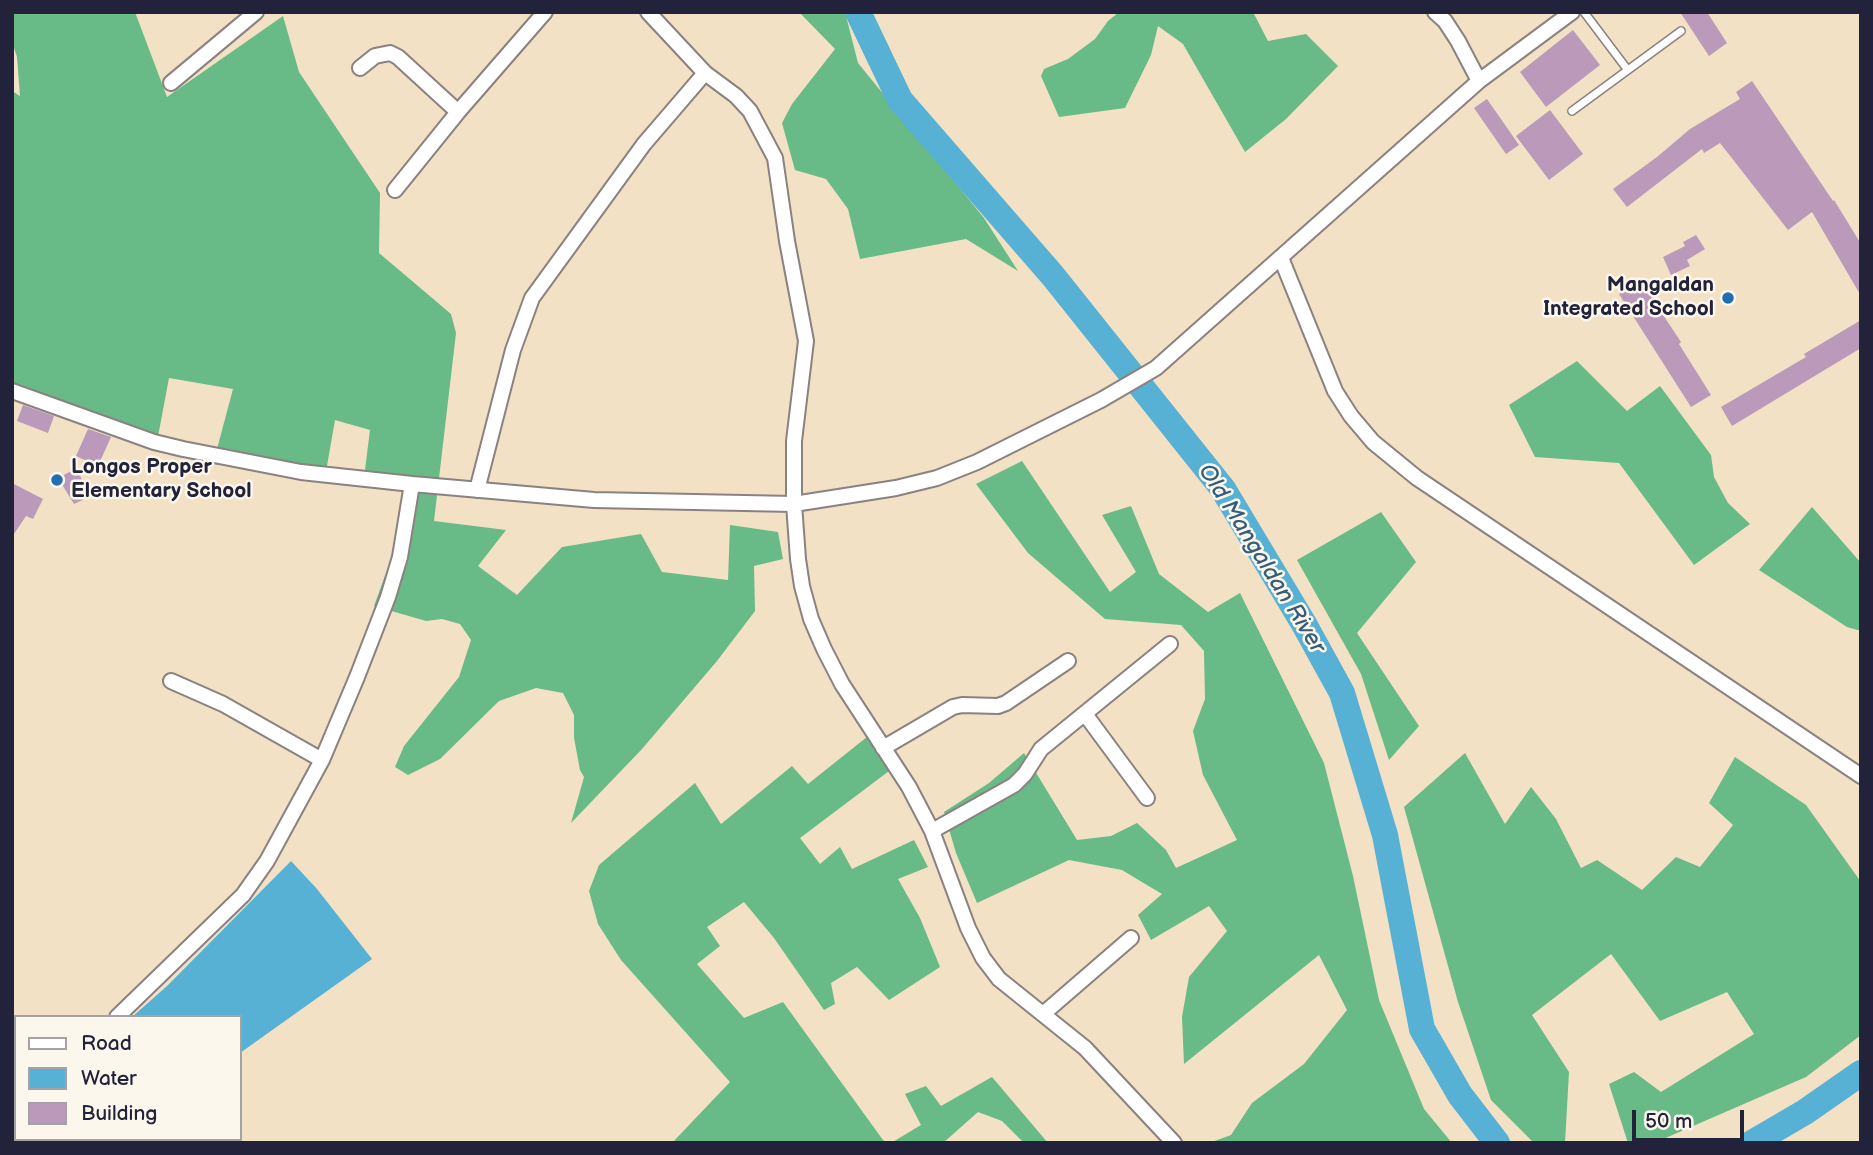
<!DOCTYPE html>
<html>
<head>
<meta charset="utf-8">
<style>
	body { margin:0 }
	#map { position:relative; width:1873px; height:1155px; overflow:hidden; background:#f2e1c4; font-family:"Balsamiq Sans",sans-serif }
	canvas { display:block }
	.frame { position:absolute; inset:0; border:14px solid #22223b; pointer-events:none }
	.legend { position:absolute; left:14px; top:1015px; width:228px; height:126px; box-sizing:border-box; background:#fbf7ec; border:2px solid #a4a2a5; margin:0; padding:9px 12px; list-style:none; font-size:21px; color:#22223b }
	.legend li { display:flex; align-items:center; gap:14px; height:35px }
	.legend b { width:35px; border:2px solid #a4a2a5 }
	.scale { position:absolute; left:1632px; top:1110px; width:112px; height:32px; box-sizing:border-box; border:4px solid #22223b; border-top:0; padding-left:9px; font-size:21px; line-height:24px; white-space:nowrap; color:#22223b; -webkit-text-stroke:5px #fbf7ec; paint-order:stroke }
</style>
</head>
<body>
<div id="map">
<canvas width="1873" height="1155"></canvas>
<div class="frame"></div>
<ul class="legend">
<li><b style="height:9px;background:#fff"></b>Road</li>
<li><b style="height:19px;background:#57b1d4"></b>Water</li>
<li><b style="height:19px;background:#b9b"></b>Building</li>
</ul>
<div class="scale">50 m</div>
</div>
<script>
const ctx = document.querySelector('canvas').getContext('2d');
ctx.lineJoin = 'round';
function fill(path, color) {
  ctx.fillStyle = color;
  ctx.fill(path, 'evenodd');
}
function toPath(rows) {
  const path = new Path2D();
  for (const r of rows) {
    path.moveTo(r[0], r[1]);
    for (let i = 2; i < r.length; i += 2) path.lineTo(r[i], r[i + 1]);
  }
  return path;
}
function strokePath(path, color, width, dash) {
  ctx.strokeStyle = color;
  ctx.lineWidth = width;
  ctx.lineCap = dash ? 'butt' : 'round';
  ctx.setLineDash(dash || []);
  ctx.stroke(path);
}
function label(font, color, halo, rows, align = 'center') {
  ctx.font = font + ' "Balsamiq Sans",sans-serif';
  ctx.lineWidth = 5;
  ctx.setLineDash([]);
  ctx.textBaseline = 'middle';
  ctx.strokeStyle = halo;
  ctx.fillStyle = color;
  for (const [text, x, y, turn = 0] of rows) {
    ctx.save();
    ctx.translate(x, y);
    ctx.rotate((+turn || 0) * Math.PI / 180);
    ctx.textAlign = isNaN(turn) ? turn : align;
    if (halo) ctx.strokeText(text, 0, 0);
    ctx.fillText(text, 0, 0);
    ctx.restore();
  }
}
const forest = toPath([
	[12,12,135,12,167,97,283,16,299,72,380,193,379,253,451,314,456,333,434,521,506,530,478,566,517,595,562,547,641,534,662,572,728,580,730,525,778,532,783,559,754,566,755,611,717,661,642,749,571,823,584,777,580,770,574,738,574,715,563,693,536,688,499,701,440,759,408,775,395,767,404,746,459,677,471,640,460,624,442,619,426,621,374,606,390,562,406,490,363,486,370,430,335,420,324,483,268,470,213,464,233,389,169,378,156,447,12,397,12,91,20,96,17,57,12,42],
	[799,12,845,12,858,63,984,218,1018,271,966,239,860,259,848,209,826,179,795,170,782,123,792,104,835,49],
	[1119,12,1253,12,1268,41,1306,34,1338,66,1286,119,1245,152,1183,44,1158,26,1151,55,1125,108,1059,117,1041,76,1044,69,1068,59,1095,39,1108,21],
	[1577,361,1627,411,1660,386,1711,455,1714,477,1728,503,1750,524,1694,565,1619,463,1535,457,1509,405],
	[1022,461,1110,592,1136,572,1102,515,1131,506,1159,574,1208,612,1240,593,1324,763,1353,876,1379,1000,1424,1109,1452,1143,1209,1143,1231,1135,1252,1103,1304,1064,1347,1010,1319,955,1184,1064,1182,1017,1189,977,1227,931,1209,906,1151,940,1138,915,1162,894,1122,870,1069,860,977,903,956,853,944,812,989,783,1024,753,1077,840,1111,836,1137,823,1166,850,1176,868,1237,840,1203,775,1193,731,1205,699,1204,651,1181,625,1105,619,1028,553,976,484],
	[1812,507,1861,563,1861,631,1847,627,1759,570],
	[1381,512,1416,562,1357,633,1419,726,1389,760,1361,674,1297,560],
	[877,729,901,762,800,838,820,864,840,847,852,869,914,840,928,867,898,879,920,918,940,967,889,1000,857,967,831,983,835,1004,824,1010,774,938,744,902,707,927,720,946,697,964,744,1018,783,1002,883,1140,889,1143,672,1143,730,1082,621,960,598,924,589,891,599,865,695,783,721,824,792,766,808,784],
	[1465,753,1505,824,1531,787,1556,819,1581,868,1597,860,1642,890,1676,857,1700,867,1733,825,1709,803,1735,757,1806,805,1861,882,1861,1035,1806,1077,1654,1143,1628,1143,1609,1084,1634,1072,1661,1092,1754,1034,1727,992,1660,1021,1611,954,1532,1015,1569,1072,1565,1143,1533,1142,1491,1100,1458,1002,1404,807],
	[992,1077,1048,1143,1024,1143,1002,1121,978,1112,943,1143,891,1143,921,1125,905,1094,926,1086,941,1106]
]);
const water = toPath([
	[291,861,317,889,372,959,240,1053,240,1017,132,1017,167,986],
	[16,1117,16,1139,119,1139,114,1143,12,1143,12,1119]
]);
const river = toPath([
	[858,12,900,100,1053,276,1223,489,1304,624,1342,693,1385,835,1422,1029,1460,1095,1497,1143],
	[1752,1143,1805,1112,1861,1073]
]);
const building = toPath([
	[1680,12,1707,12,1727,43,1709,56],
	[1573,30,1600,65,1546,107,1520,72],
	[1752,81,1833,201,1834,200,1861,244,1861,296,1812,212,1788,230,1720,143,1704,153,1702,149,1627,207,1613,189,1657,157,1690,129,1740,99,1736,92],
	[1487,99,1519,145,1506,154,1474,108],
	[1550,110,1583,154,1549,180,1516,136],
	[1696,235,1705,249,1687,260,1690,266,1671,275,1663,257,1685,246,1683,242],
	[1640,280,1681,342,1679,344,1711,395,1691,407,1619,294],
	[1861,320,1861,348,1732,426,1721,407,1806,357,1804,354],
	[23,405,54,416,48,433,17,421],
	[88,429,111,437,98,466,76,456],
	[77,468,89,497,74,504,58,478],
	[12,483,43,499,33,519,26,516,12,537]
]);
const lane = toPath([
	[1584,12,1627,69],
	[1572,111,1681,31]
]);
const street = toPath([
	[648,12,705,73,736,96,750,111,775,158,787,241,806,341,794,441,794,504,798,559,802,586,811,619,824,649,842,684,909,787,932,831,968,928,983,958,999,979,1085,1048,1174,1143],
	[1435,12,1445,21,1458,41,1479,81],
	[360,68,375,56,390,53,398,57,458,112],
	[171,83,256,12],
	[395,190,458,112,545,12],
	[1281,258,1335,391,1351,416,1373,442,1417,478,1861,776],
	[12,391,154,442,183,449,301,472,412,484,594,500,794,504,896,488,937,478,977,462,1101,400,1156,368,1479,81,1572,12],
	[477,490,513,350,532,298,644,144,705,73],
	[171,681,223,704,322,760],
	[1085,714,1147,798],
	[883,748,953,707,962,705,998,706,1006,703,1068,661],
	[932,831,1014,785,1025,774,1041,749,1170,644],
	[1043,1014,1131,938],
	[117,1017,243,895,267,861,322,760,357,677,388,597,400,557,412,484]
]);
const markers = [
	[1728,298,7,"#1f6fb2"],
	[57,480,7,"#1f6fb2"]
];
const poiNames = [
	["Mangaldan",1714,286],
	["Integrated School",1714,310],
	["Longos Proper",71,468,"left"],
	["Elementary School",71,492,"left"]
];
const waterNames = [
	["Old Mangaldan River",1261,559,58]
];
fill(forest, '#68ba86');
fill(water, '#57b1d4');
strokePath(river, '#57b1d4', 26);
fill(building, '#b9b');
strokePath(lane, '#8a8280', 10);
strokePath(street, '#8a8280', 18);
strokePath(lane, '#fff', 7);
strokePath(street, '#fff', 14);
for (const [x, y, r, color] of markers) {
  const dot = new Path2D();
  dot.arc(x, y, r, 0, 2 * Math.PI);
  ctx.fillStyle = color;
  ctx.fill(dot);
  strokePath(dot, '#fbf7ec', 2.5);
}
label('bold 21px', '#22223b', '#fbf7ec', poiNames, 'right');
label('italic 23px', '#375b78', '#fbf7ec', waterNames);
</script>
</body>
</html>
